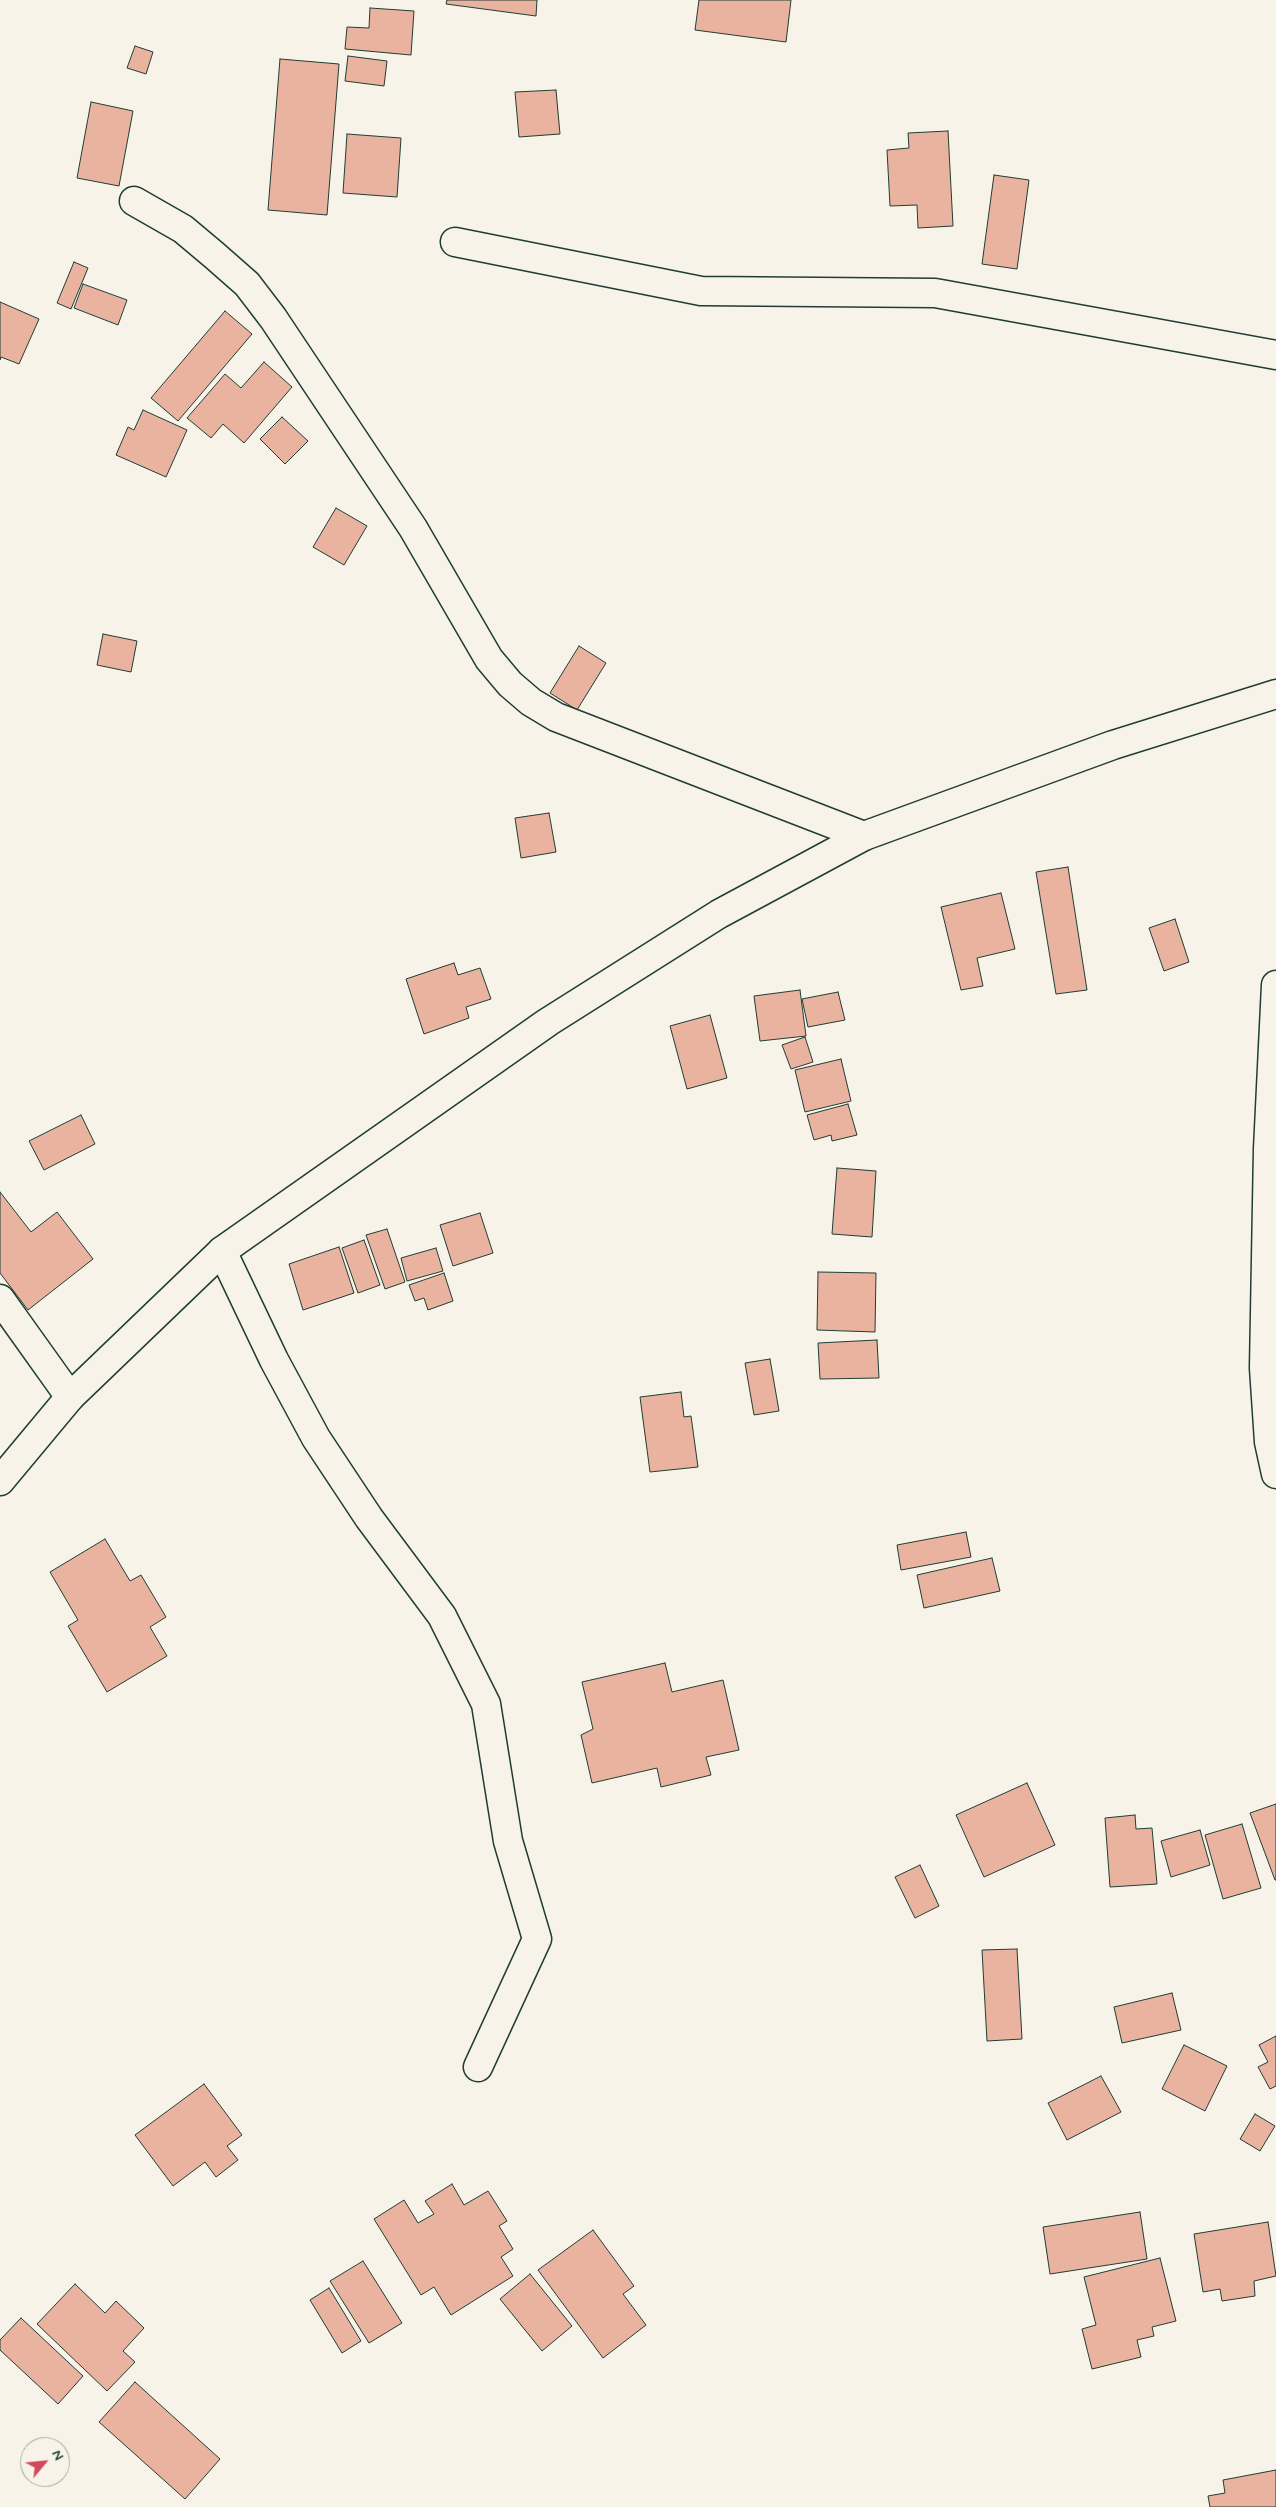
<!DOCTYPE html>
<html>
<head>
<meta charset="utf-8">
<style>
	body { margin:0 }
	#map { position:relative; width:1276px; height:2507px; overflow:hidden; background:#f7f3e8; font-family:Mynerve,sans-serif }
	canvas { display:block }
	.north { position:absolute; left:20px; top:2437px; width:50px; height:50px; box-sizing:border-box; background:#f7f3e8; border:1px solid #a1aaa0; border-radius:50%; rotate:62deg; font-size:14px; font-weight:700; line-height:20px; text-align:center; color:#1f3d34 }
	.north::after { content:''; display:block; margin:auto; width:18px; height:22px; background:#d1495b; clip-path:polygon(50% 0,100% 100%,50% 72%,0 100%) }
</style>
</head>
<body>
<div id="map">
<canvas width="1276" height="2507"></canvas>
<div class="north">N</div>
</div>
<script>
const ctx = document.querySelector('canvas').getContext('2d');
ctx.lineJoin = 'round';
function fill(path, color) {
  ctx.fillStyle = color;
  ctx.fill(path, 'evenodd');
}
function toPath(rows) {
  const path = new Path2D();
  for (const r of rows) {
    path.moveTo(r[0], r[1]);
    for (let i = 2; i < r.length; i += 2) path.lineTo(r[i], r[i + 1]);
  }
  return path;
}
function strokePath(path, color, width, dash) {
  ctx.strokeStyle = color;
  ctx.lineWidth = width;
  ctx.lineCap = dash ? 'butt' : 'round';
  ctx.setLineDash(dash || []);
  ctx.stroke(path);
}
const building = toPath([
	[447,0,537,0,536,16,446,4,447,0],
	[699,0,791,0,786,42,695,30,699,0],
	[370,8,414,11,411,55,345,49,347,27,369,28,370,8],
	[135,46,153,52,146,74,127,68,135,46],
	[348,56,387,61,384,86,345,81,348,56],
	[280,59,339,64,327,215,268,210,280,59],
	[556,90,560,134,519,137,515,92,556,90],
	[91,102,133,111,119,186,77,178,91,102],
	[948,131,953,226,918,228,917,205,890,206,887,150,909,148,908,133,948,131],
	[347,134,401,138,397,197,343,193,347,134],
	[994,175,1029,180,1017,269,982,264,994,175],
	[74,262,88,268,71,309,57,303,74,262],
	[83,284,127,300,118,325,74,308,83,284],
	[0,302,39,319,19,364,1,357,0,360,0,302],
	[225,311,252,334,178,421,151,398,225,311],
	[264,362,292,387,244,443,223,424,211,438,187,418,225,374,241,388,264,362],
	[143,410,187,430,166,477,116,455,128,427,134,430,143,410],
	[282,417,308,441,285,464,260,439,282,417],
	[336,508,367,526,344,565,313,547,336,508],
	[103,634,137,641,131,672,97,665,103,634],
	[579,646,606,663,577,710,550,693,579,646],
	[549,813,556,852,521,858,515,818,549,813],
	[1068,867,1087,990,1056,994,1036,872,1068,867],
	[1001,893,1015,949,977,958,983,986,961,990,941,907,1001,893],
	[1175,919,1189,962,1164,971,1149,928,1175,919],
	[454,963,458,975,480,968,491,999,466,1007,469,1018,424,1034,406,979,454,963],
	[800,990,806,1036,760,1041,754,996,800,990],
	[838,992,845,1020,808,1027,802,999,838,992],
	[710,1015,727,1078,687,1089,670,1026,710,1015],
	[805,1037,813,1062,791,1069,782,1045,805,1037],
	[841,1059,851,1101,805,1112,795,1070,841,1059],
	[848,1104,857,1135,832,1141,831,1135,814,1140,807,1115,848,1104],
	[81,1115,95,1144,44,1170,29,1141,81,1115],
	[837,1168,876,1171,872,1237,832,1234,837,1168],
	[0,1192,31,1232,57,1212,93,1259,28,1310,0,1273,0,1192],
	[480,1213,493,1253,453,1266,440,1225,480,1213],
	[387,1229,405,1282,385,1289,366,1235,387,1229],
	[364,1240,380,1285,358,1293,342,1248,364,1240],
	[339,1247,354,1293,303,1310,289,1264,339,1247],
	[436,1248,443,1271,407,1281,401,1258,436,1248],
	[818,1272,876,1273,875,1332,817,1330,818,1272],
	[444,1273,453,1301,428,1310,424,1298,415,1301,409,1285,444,1273],
	[877,1340,879,1378,820,1379,818,1343,877,1340],
	[770,1359,779,1411,754,1415,745,1363,770,1359],
	[681,1392,684,1417,691,1416,698,1467,650,1472,640,1397,681,1392],
	[966,1532,971,1557,901,1570,897,1545,966,1532],
	[105,1539,130,1581,141,1575,166,1617,150,1627,167,1656,107,1692,68,1626,78,1620,50,1572,105,1539],
	[992,1558,1000,1591,924,1608,917,1575,992,1558],
	[665,1663,672,1692,723,1680,739,1750,706,1757,711,1775,661,1787,657,1768,592,1783,581,1735,593,1729,582,1682,665,1663],
	[1027,1783,1055,1845,984,1877,956,1815,1027,1783],
	[1276,1804,1276,1880,1275,1880,1250,1813,1276,1804],
	[1135,1815,1136,1829,1152,1828,1157,1884,1110,1887,1105,1818,1135,1815],
	[1242,1824,1261,1888,1223,1899,1205,1835,1242,1824],
	[1200,1830,1210,1865,1171,1877,1161,1841,1200,1830],
	[920,1865,939,1906,915,1918,895,1877,920,1865],
	[1017,1949,1022,2039,987,2041,982,1950,1017,1949],
	[1172,1993,1181,2030,1122,2043,1114,2007,1172,1993],
	[1276,2036,1276,2086,1270,2089,1258,2067,1268,2062,1259,2045,1276,2036],
	[1184,2045,1227,2066,1205,2111,1162,2089,1184,2045],
	[1101,2076,1121,2112,1067,2140,1048,2103,1101,2076],
	[204,2084,242,2135,227,2146,238,2160,216,2177,205,2162,173,2186,135,2135,204,2084],
	[1255,2114,1275,2126,1260,2151,1240,2139,1255,2114],
	[452,2184,464,2205,488,2191,507,2221,499,2226,513,2249,501,2257,513,2276,451,2315,434,2287,421,2295,374,2219,404,2200,418,2223,434,2214,425,2201,452,2184],
	[1140,2212,1147,2259,1050,2274,1043,2227,1140,2212],
	[1268,2222,1276,2276,1254,2281,1255,2296,1222,2301,1220,2289,1203,2292,1194,2234,1268,2222],
	[593,2230,634,2286,623,2294,646,2325,603,2358,538,2270,593,2230],
	[1160,2258,1176,2321,1152,2327,1154,2336,1137,2340,1141,2357,1092,2369,1082,2329,1096,2325,1084,2277,1160,2258],
	[363,2261,402,2323,369,2343,330,2281,363,2261],
	[530,2274,572,2326,542,2351,500,2299,530,2274],
	[75,2284,105,2313,116,2301,144,2328,123,2351,135,2362,107,2391,37,2324,75,2284],
	[329,2288,361,2341,342,2353,310,2300,329,2288],
	[21,2318,83,2376,58,2404,0,2350,0,2340,21,2318],
	[135,2382,220,2459,185,2499,99,2422,135,2382],
	[1276,2470,1276,2507,1210,2507,1208,2496,1225,2493,1223,2480,1276,2470]
]);
const minor = toPath([
	[134,201,183,229,214,255,247,284,273,318,413,528,489,659,510,684,531,702,556,717,864,836],
	[455,242,701,291,935,293,1276,355],
	[1276,985,1268,1149,1264,1368,1269,1442,1276,1474],
	[222,1251,274,1360,316,1438,369,1518,442,1616,486,1704,508,1841,537,1939,478,2067],
	[0,1299,70,1397]
]);
const tertiary = toPath([
	[0,1481,70,1397,222,1251,548,1022,719,914,864,836,1113,745,1276,694]
]);
fill(building, '#eab39f');
strokePath(building, '#1f3d34', 1);
strokePath(minor, '#1f3d34', 31);
strokePath(tertiary, '#1f3d34', 31);
strokePath(minor, '#f7f3e8', 28);
strokePath(tertiary, '#f7f3e8', 28);
</script>
</body>
</html>
